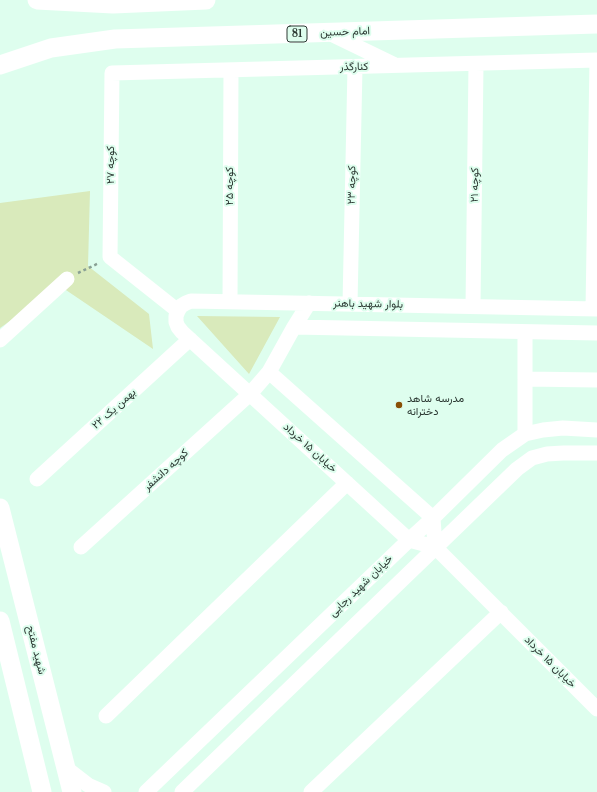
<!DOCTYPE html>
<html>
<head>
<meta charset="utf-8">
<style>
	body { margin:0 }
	canvas { display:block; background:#defeee }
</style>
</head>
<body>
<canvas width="597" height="792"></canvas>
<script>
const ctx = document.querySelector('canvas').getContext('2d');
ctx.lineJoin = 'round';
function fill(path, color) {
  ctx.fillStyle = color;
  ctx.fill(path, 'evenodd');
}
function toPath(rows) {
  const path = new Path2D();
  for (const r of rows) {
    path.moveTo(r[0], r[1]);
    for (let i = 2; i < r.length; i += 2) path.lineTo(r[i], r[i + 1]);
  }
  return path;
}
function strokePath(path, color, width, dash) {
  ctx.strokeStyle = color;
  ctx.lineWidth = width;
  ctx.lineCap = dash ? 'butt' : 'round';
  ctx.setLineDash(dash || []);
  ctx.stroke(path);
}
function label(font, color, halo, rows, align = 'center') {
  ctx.font = font + ' "Libre Baskerville",Vazirmatn,serif';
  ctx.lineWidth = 4;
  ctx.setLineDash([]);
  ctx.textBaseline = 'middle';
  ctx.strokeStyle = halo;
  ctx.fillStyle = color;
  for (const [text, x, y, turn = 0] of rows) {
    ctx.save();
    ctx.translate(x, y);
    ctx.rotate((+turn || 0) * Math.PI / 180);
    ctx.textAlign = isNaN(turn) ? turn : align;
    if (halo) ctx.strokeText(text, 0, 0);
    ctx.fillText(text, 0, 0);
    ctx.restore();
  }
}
const green = toPath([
	[90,191,88,266,149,314,153,349,60,286,0,328,0,203],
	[197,316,280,317,249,374]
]);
const path = toPath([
	[78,273,99,263]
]);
const minor = toPath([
	[329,33,393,64],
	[230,301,231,70],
	[350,304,355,67],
	[473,306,476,64],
	[593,309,597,60],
	[597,309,191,301,186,303,181,306,178,311,176,316,176,322,178,327,182,332,409,540,435,547,597,709],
	[178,311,110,257,112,73,597,60],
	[294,327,597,333],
	[525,332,525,434],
	[0,340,67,279],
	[269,372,433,518,435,547],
	[525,379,597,380],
	[37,479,190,339],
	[81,547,250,394,269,372,294,327,309,303],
	[106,716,347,483],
	[66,768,88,785,104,792],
	[146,792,409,540,433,518,502,450,525,434,543,430,563,428,597,430],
	[182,792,517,469,532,458,547,454,563,453,597,453],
	[311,792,501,612]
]);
const major = toPath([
	[37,0,113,4,206,0],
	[0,65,51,48,115,39,597,24],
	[0,508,72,792],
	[0,621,42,792]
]);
const markers = [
	[399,405,4,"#884f05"]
];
const shields = [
	[297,34,20]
];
const shieldNames = [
	["81",297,34]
];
const streetNames = [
	["امام حسین",345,32,-2],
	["کنارگذر",354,67,-1],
	["کوچه ۲۷",111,165,-90],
	["کوچه ۲۳",352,185,-89],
	["کوچه ۲۱",475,185,-89],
	["کوچه ۲۵",230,186,-90],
	["بلوار شهید باهنر",368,304,1],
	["۲۲ بهمن یک",114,409,-42],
	["خیابان ۱۵ خرداد",310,448,42],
	["کوچه دانشفر",166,470,-42],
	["خیابان شهید رجایی",361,586,-44],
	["شهید مفتح",36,650,76],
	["خیابان ۱۵ خرداد",550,662,45]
];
const poiNames = [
	["مدرسه شاهد",407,399],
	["دخترانه",407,412]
];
fill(green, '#d9eabb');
strokePath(path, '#89a094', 2.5, [3, 3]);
strokePath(minor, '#fff', 15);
strokePath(major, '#fff', 19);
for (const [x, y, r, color] of markers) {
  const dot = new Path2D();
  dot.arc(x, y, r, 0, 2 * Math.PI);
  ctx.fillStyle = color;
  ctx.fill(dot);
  strokePath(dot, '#defeee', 1.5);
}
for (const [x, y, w] of shields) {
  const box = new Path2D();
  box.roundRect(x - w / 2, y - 8, w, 16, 3);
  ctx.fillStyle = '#defeee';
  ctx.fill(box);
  strokePath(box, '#2c3933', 1);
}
label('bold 10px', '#2c3933', null, shieldNames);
label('11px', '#2c3933', '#defeee', streetNames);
label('11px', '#2c3933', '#defeee', poiNames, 'left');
</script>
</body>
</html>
